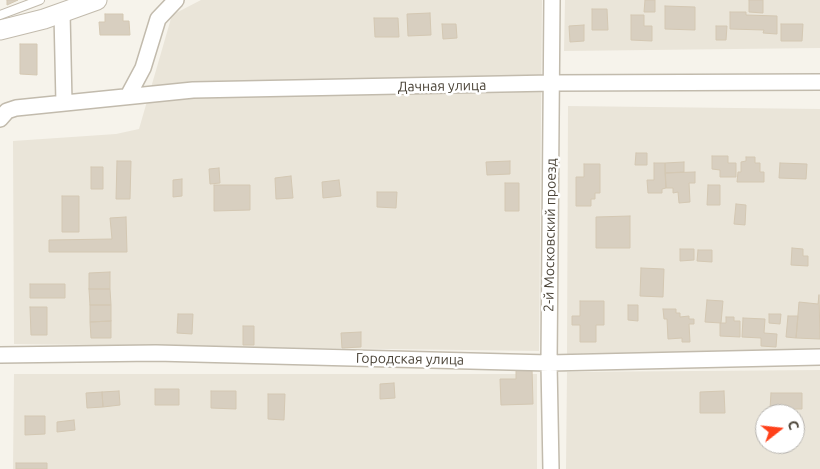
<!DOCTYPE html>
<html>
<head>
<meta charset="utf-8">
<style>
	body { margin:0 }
	#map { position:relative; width:820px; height:469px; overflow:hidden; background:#f6f3eb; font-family:Ubuntu,sans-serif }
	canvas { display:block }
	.north { position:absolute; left:755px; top:404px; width:50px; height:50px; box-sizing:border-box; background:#fff; border:1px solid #b7b4af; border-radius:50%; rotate:74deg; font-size:14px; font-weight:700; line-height:20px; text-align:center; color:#4b4438 }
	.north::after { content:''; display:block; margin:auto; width:18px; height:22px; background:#ff411a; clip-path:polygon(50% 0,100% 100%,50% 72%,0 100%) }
</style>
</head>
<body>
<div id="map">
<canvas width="820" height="469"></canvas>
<div class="north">С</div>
</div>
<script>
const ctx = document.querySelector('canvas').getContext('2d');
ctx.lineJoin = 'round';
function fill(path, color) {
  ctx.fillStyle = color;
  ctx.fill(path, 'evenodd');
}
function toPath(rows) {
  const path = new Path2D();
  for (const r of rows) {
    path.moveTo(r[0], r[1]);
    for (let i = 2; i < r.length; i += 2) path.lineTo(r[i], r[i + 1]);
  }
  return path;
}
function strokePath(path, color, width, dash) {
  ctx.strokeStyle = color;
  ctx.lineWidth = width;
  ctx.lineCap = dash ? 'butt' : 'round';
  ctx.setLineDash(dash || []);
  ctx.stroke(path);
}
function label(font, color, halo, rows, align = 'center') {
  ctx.font = font + ' Ubuntu,sans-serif';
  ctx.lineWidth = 5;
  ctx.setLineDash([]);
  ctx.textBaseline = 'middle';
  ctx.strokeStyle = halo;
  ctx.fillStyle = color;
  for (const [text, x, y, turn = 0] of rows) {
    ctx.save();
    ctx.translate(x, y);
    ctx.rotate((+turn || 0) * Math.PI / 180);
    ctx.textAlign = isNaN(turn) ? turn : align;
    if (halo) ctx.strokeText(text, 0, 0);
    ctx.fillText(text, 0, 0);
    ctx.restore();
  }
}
const residential = toPath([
	[201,0,542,0,539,351,14,344,13,141,116,134,139,129,172,15],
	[565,0,820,0,820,48,564,51],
	[568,106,820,109,820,350,567,354],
	[820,370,820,469,566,469,567,372],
	[765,414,795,414,795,444,765,444],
	[14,374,537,374,537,469,13,469]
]);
const building = toPath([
	[7,0,18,0,7,5,7,0],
	[645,0,655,0,655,12,644,12,645,0],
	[749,0,763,0,763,13,749,12,749,0],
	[665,6,695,7,695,30,665,29,665,6],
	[592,9,607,9,608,30,592,30,592,9],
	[730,12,746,12,746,15,777,16,777,34,763,33,764,30,730,29,730,12],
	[430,13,431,35,408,36,407,14,430,13],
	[105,14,123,14,123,21,129,21,130,35,100,35,99,22,105,22,105,14],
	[631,15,644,15,644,26,652,26,652,41,631,40,631,15],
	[374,18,398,18,399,37,375,37,374,18],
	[442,24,456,24,457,38,443,39,442,24],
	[781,24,803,24,802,41,781,41,781,24],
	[584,25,584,41,570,42,569,26,584,25],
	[716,26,727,26,726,40,716,40,716,26],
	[20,44,37,44,37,75,20,74,20,44],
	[636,153,647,153,647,165,635,165,636,153],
	[712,156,728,156,728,163,736,163,736,177,720,177,720,170,712,169,712,156],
	[746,157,755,157,755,163,760,163,760,172,764,172,764,182,737,182,738,172,741,172,741,162,746,161,746,157],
	[117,161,131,161,130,199,116,199,117,161],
	[510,161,510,174,487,175,486,162,510,161],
	[684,162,684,172,665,173,665,163,684,162],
	[654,163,665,163,666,188,662,189,662,193,648,193,647,180,654,180,654,163],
	[780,163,807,164,806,179,779,178,780,163],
	[584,164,600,164,600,193,595,193,595,199,591,199,591,206,576,206,576,177,584,177,584,164],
	[91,167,103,167,103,189,91,189,91,167],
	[219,168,220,183,210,184,209,169,219,168],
	[695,172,695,183,689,183,690,202,679,203,678,192,673,193,673,188,666,188,665,173,695,172],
	[291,176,293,198,276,199,275,178,291,176],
	[182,179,182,196,173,197,173,180,182,179],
	[339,180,341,196,323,198,322,182,339,180],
	[505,183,519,183,519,211,505,211,505,183],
	[214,185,250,185,250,210,214,211,214,185],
	[708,185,720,185,720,205,707,205,708,185],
	[377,192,397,192,396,208,377,207,377,192],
	[62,196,79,196,79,232,62,232,62,196],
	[736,204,746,205,745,225,734,224,736,204],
	[630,216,630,248,596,248,596,217,630,216],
	[126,217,127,252,49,252,49,240,112,239,110,218,126,217],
	[792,248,803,249,803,256,808,256,808,266,791,265,792,248],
	[680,249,694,249,694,260,680,261,680,249],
	[698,250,712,250,712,262,697,261,698,250],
	[641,268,664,269,663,297,640,296,641,268],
	[110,272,110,289,89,289,89,273,110,272],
	[30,284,65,284,65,298,30,298,30,284],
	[89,289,110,289,111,305,90,305,89,289],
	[819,295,820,339,796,338,799,302,818,304,819,295],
	[707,300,723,301,721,323,705,322,707,300],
	[580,301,604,301,604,325,596,325,596,342,580,342,580,325,572,325,572,316,580,316,580,301],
	[90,305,111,305,111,321,90,322,90,305],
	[628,305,638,305,638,321,628,320,628,305],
	[30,307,47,307,47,335,31,335,30,307],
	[663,309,676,309,676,313,680,313,680,317,689,316,689,319,694,319,694,324,689,324,690,342,682,342,682,338,668,339,667,319,664,319,663,309],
	[178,314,193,314,192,334,177,333,178,314],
	[769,314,781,314,780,324,769,323,769,314],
	[788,316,798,316,796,338,786,337,788,316],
	[726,317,734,317,734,321,740,321,740,337,720,336,720,323,726,323,726,317],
	[743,318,765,319,764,333,777,334,776,347,761,346,761,338,742,337,743,318],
	[111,321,111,338,91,338,90,322,111,321],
	[243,326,254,326,254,345,243,345,243,326],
	[361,332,361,347,342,348,341,333,361,332],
	[516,368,532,368,533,404,501,405,500,379,516,379,516,368],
	[394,383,395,398,380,399,380,384,394,383],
	[155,389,179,389,179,405,155,405,155,389],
	[119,391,120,405,103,407,102,392,119,391],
	[211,391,236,391,236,409,211,408,211,391],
	[724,391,725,413,700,413,700,392,724,391],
	[102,392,103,407,87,408,86,393,102,392],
	[771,393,802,393,802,409,770,409,771,393],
	[268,394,285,394,284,420,268,419,268,394],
	[25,416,45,416,45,434,25,435,25,416],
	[74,420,75,430,57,432,57,422,74,420],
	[16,463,47,463,47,469,16,469,16,463]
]);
const service = toPath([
	[0,15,40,0]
]);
const minor = toPath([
	[62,13,64,103],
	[128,96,143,68,158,19,176,0],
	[0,119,7,111,16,108,193,90,552,83,820,82],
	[0,355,156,353,549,363,820,357],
	[551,469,549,363,552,0]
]);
const tertiary = toPath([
	[0,30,44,19,97,0]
]);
const streetNames = [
	["Дачная улица",442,86,-1],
	["2-й Московский проезд",550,235,-89],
	["Городская улица",410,359,1]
];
fill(residential, '#eae5d9');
fill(building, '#d8cfc0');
strokePath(building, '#d4c8b3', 1);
strokePath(service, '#c2bbad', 10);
strokePath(minor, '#c2bbad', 18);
strokePath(tertiary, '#c2bbad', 21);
strokePath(service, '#fff', 8);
strokePath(minor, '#fff', 15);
strokePath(tertiary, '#fff', 19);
label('14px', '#4b4438', '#fff', streetNames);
</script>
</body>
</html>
